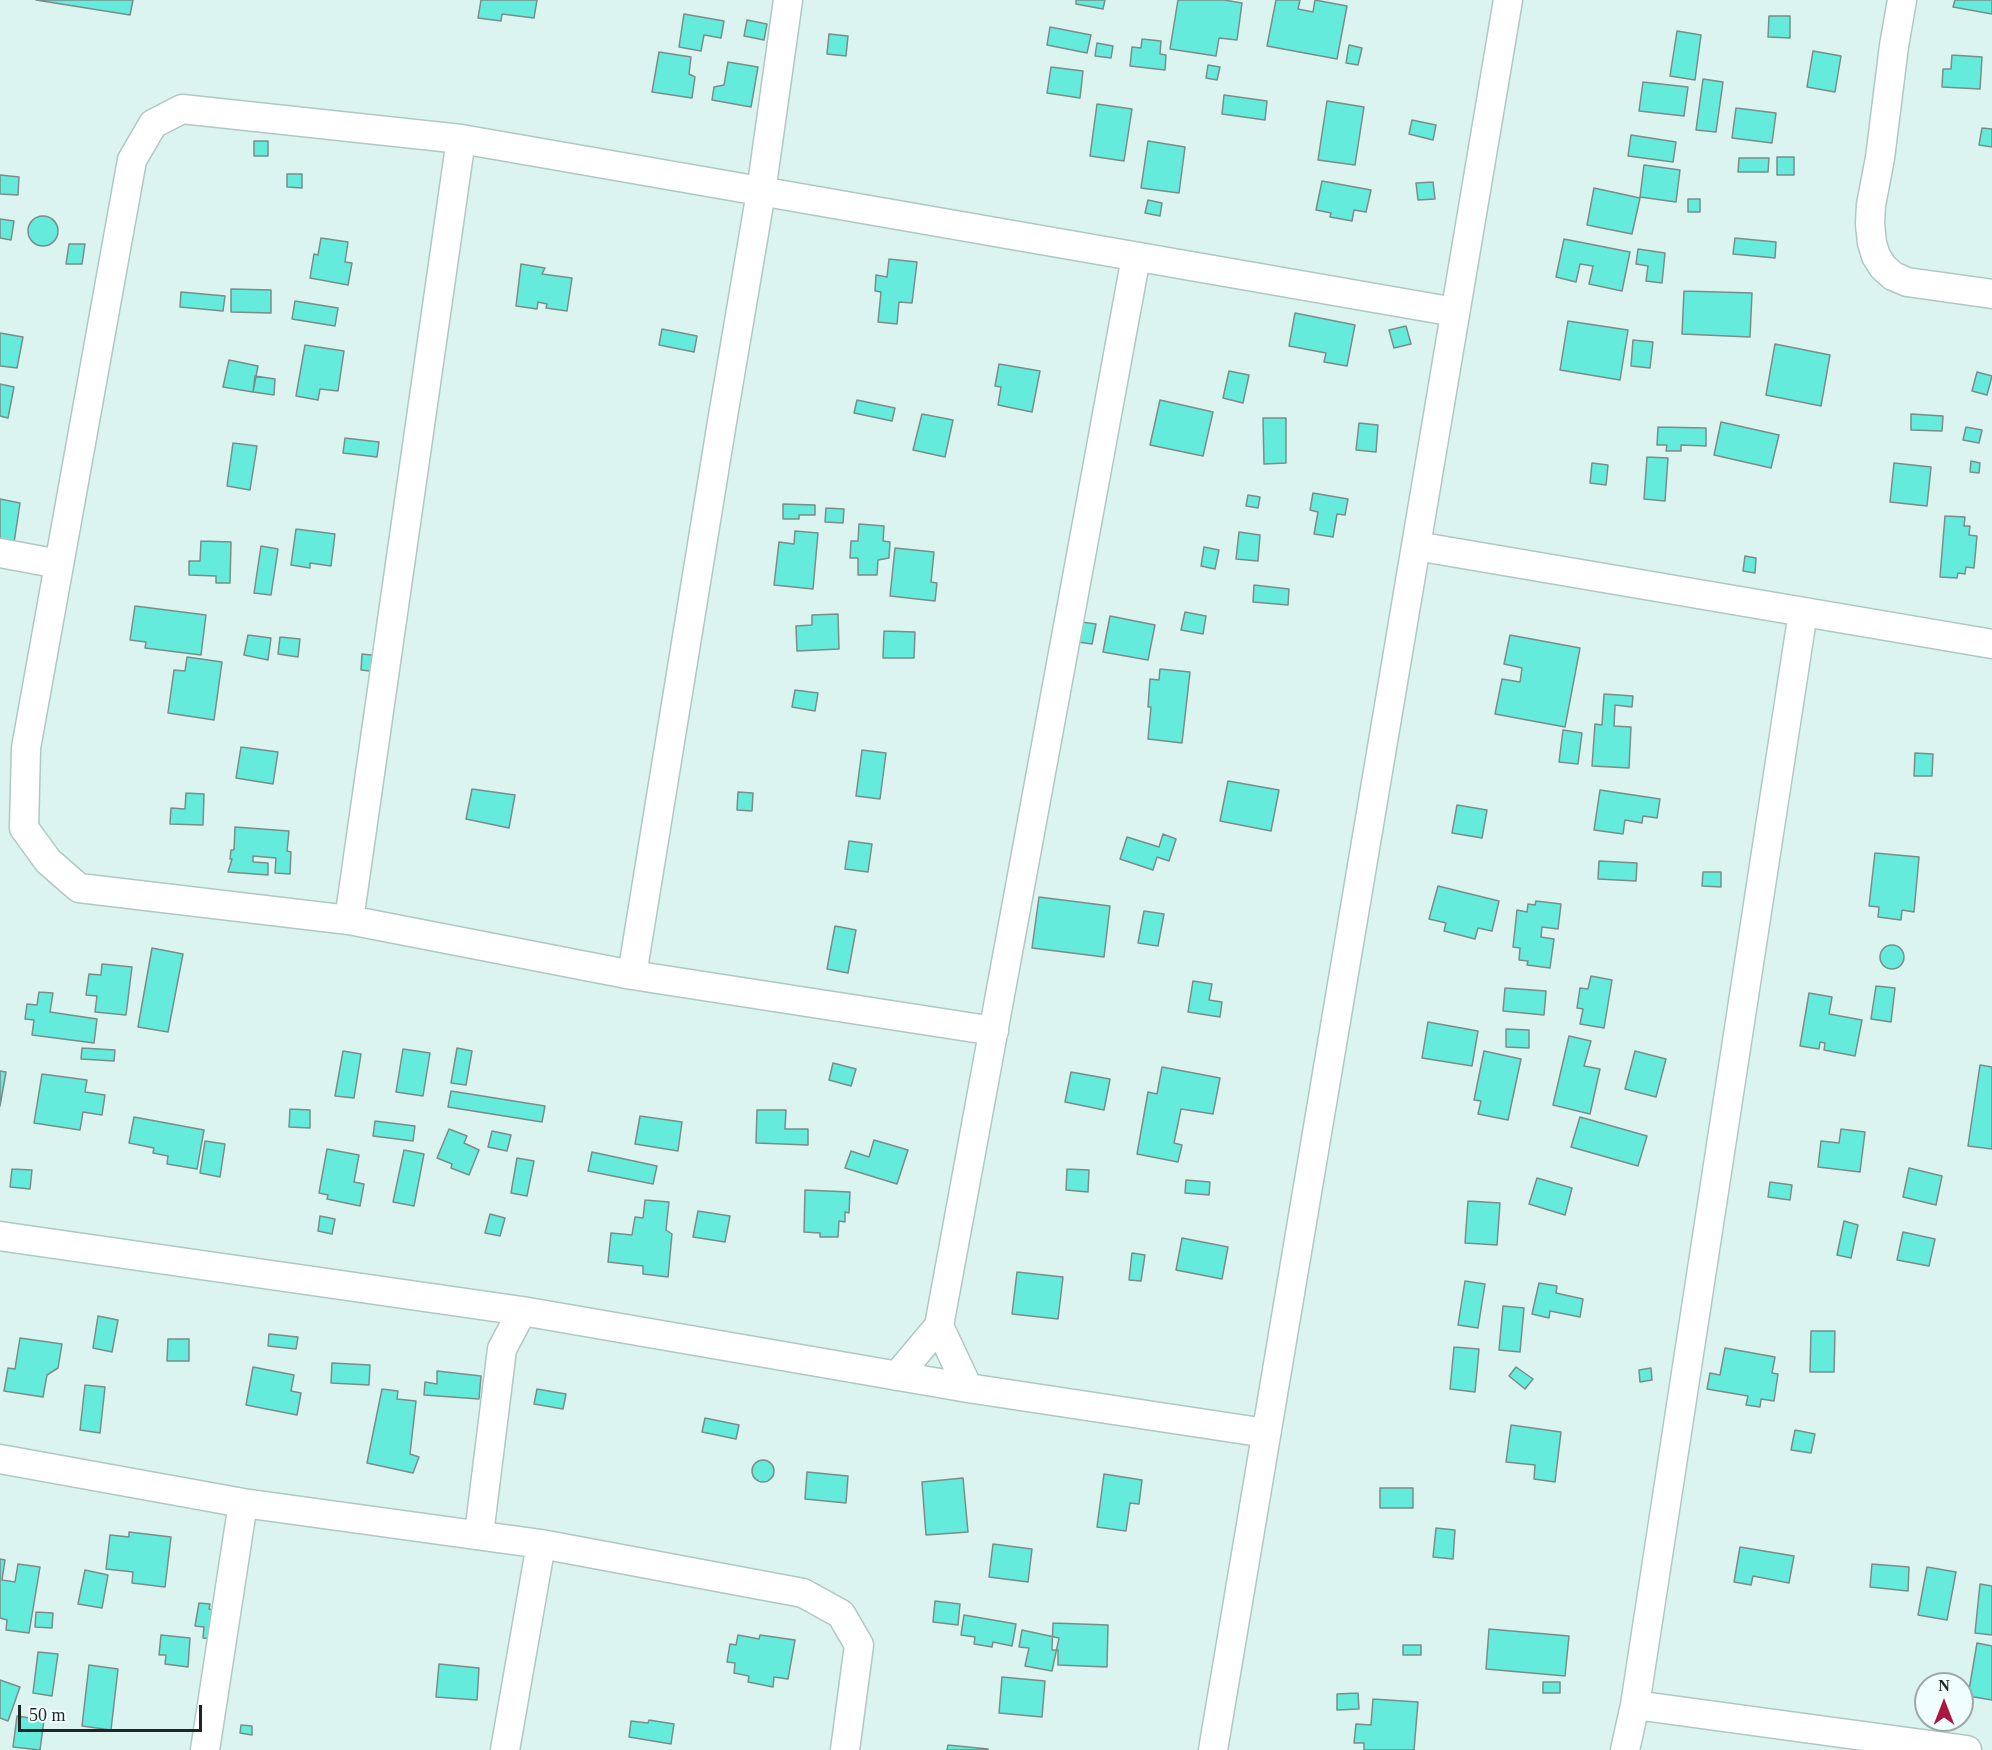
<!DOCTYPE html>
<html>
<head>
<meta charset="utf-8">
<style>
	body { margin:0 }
	#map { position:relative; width:1992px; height:1750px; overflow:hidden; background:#dbf4f0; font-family:Georgia,serif }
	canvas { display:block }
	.north { position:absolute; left:1914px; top:1672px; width:60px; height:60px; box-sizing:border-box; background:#f0fffd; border:2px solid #9ca9a7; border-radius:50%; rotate:0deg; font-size:16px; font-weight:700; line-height:24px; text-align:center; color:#1e2726 }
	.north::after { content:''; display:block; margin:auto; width:21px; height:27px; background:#ac1742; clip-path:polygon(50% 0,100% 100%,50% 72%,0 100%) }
	.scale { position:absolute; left:18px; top:1705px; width:184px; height:27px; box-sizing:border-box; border:3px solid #1e2726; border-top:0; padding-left:8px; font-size:18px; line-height:21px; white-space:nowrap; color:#1e2726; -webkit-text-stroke:4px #f0fffd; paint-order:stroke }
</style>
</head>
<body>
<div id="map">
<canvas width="1992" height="1750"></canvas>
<div class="north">N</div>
<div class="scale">50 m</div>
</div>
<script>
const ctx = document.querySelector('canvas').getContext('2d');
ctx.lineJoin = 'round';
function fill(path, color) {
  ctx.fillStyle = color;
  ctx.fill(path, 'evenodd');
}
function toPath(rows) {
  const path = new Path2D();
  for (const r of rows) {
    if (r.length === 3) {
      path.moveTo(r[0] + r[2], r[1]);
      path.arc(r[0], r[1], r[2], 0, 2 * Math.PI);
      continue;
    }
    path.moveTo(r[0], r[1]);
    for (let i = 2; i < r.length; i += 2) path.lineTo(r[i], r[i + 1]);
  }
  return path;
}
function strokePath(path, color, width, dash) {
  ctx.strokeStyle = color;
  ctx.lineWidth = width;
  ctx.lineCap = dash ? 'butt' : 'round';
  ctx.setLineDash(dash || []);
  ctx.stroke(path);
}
const building = toPath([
	[36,0,133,0,130,15,36,0],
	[481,0,537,0,534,18,502,14,501,21,478,18,481,0],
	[1076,0,1105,0,1103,9,1076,4,1076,0],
	[1178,0,1224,0,1242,3,1237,40,1219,38,1216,56,1170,49,1178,0],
	[1276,0,1300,0,1298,9,1313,12,1315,0,1347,6,1337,59,1267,46,1276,0],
	[1955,0,1992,0,1992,14,1953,7,1955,0],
	[684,14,724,21,721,38,704,35,701,51,679,47,684,14],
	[1769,16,1790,16,1790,38,1768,37,1769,16],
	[747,20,767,24,764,40,744,36,747,20],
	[1050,27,1091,35,1087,53,1047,45,1050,27],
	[1677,31,1701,35,1695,80,1670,76,1677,31],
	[829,34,848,36,846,56,827,54,829,34],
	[1142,39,1161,41,1160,54,1166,55,1165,70,1130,66,1132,47,1141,48,1142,39],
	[1097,43,1113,46,1111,58,1095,56,1097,43],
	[1349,45,1362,48,1358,65,1346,63,1349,45],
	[1813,51,1841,56,1835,92,1807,87,1813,51],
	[659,52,691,57,689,74,695,77,692,98,652,92,659,52],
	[1952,55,1982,57,1980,89,1942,87,1943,69,1951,69,1952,55],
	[728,62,758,67,751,107,712,100,714,87,724,85,728,62],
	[1208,65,1220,67,1217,80,1206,78,1208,65],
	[1051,67,1083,71,1080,98,1047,93,1051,67],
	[1703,79,1723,82,1716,132,1696,130,1703,79],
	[1643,82,1688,87,1684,116,1639,111,1643,82],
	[1224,95,1267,101,1265,120,1222,114,1224,95],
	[1327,101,1364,107,1355,165,1318,160,1327,101],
	[1097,104,1132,109,1124,161,1090,156,1097,104],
	[1736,108,1776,113,1772,143,1732,138,1736,108],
	[1412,120,1436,125,1433,140,1409,134,1412,120],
	[1982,128,1992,129,1992,147,1979,145,1982,128],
	[1631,135,1676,142,1673,162,1628,156,1631,135],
	[254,141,268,141,268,156,254,156,254,141],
	[1148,141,1185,147,1179,193,1141,188,1148,141],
	[1777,157,1794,157,1794,175,1777,175,1777,157],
	[1739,158,1769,158,1768,172,1738,172,1739,158],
	[1644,165,1680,170,1676,202,1640,197,1644,165],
	[287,174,302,174,302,188,287,187,287,174],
	[0,175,19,177,18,195,0,194,0,175],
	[1322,181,1371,190,1366,212,1354,210,1352,221,1330,217,1331,213,1316,210,1322,181],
	[1433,182,1435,199,1418,200,1416,183,1433,182],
	[1594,188,1640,198,1632,234,1587,225,1594,188],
	[1688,199,1700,199,1700,212,1688,212,1688,199],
	[1148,200,1162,203,1160,216,1145,213,1148,200],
	[43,231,15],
	[0,219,14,221,11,240,0,238,0,219],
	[321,238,348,242,345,262,352,263,348,285,310,278,314,254,318,255,321,238],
	[1735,238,1776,242,1775,258,1733,254,1735,238],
	[1564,239,1630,252,1622,291,1589,284,1593,266,1580,264,1576,282,1556,277,1564,239],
	[69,244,85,244,82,264,66,264,69,244],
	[1638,249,1665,253,1662,283,1646,281,1648,266,1636,264,1638,249],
	[889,259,917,262,912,303,899,302,897,324,878,322,881,292,875,291,876,275,887,277,889,259],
	[521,264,545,268,542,274,572,278,567,311,546,308,547,304,538,302,537,309,516,306,521,264],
	[231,289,271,290,271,313,231,312,231,289],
	[1684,291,1752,293,1750,337,1682,334,1684,291],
	[181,292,225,296,223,311,180,307,181,292],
	[295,301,338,308,335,326,292,319,295,301],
	[1295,313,1355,325,1347,366,1324,362,1326,353,1289,346,1295,313],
	[1568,321,1628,330,1620,380,1560,370,1568,321],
	[1406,326,1411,344,1394,348,1389,330,1406,326],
	[662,329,697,336,694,352,659,345,662,329],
	[0,333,23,337,17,368,0,366,0,333],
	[1633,340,1653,342,1650,368,1631,366,1633,340],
	[1775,344,1830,355,1821,406,1766,395,1775,344],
	[305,345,344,351,338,391,320,389,318,400,296,396,305,345],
	[229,360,258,366,253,392,223,387,229,360],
	[999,364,1040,371,1032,412,998,405,1001,387,995,386,999,364],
	[1229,371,1249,375,1243,403,1223,398,1229,371],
	[1977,372,1992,376,1987,395,1972,391,1977,372],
	[255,376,275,379,274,395,253,392,255,376],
	[0,384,14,387,8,418,0,416,0,384],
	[857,400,895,408,892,421,854,413,857,400],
	[1160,400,1213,412,1203,456,1150,445,1160,400],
	[922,414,953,420,945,457,913,450,922,414],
	[1911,414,1943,416,1942,431,1911,430,1911,414],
	[1263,418,1286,418,1286,463,1264,464,1263,418],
	[1721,422,1779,435,1771,468,1714,455,1721,422],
	[1359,423,1378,425,1376,452,1356,450,1359,423],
	[1658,427,1706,428,1706,446,1681,445,1681,451,1666,451,1667,445,1657,445,1658,427],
	[1966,427,1982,430,1979,443,1963,440,1966,427],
	[345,438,379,442,377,457,343,453,345,438],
	[233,443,257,446,250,490,227,486,233,443],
	[1647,457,1668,458,1665,501,1644,499,1647,457],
	[1971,461,1980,463,1979,473,1970,472,1971,461],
	[1592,463,1608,465,1606,485,1590,483,1592,463],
	[1894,463,1931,467,1927,506,1890,502,1894,463],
	[1313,493,1348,499,1345,515,1337,514,1333,537,1314,534,1318,512,1310,510,1313,493],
	[1248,495,1260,497,1258,508,1246,506,1248,495],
	[0,499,20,503,14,543,0,540,0,499],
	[783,504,815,505,815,515,799,515,799,519,783,519,783,504],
	[826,508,844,509,843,523,825,522,826,508],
	[1945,516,1965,517,1964,526,1970,526,1969,535,1977,536,1974,568,1966,567,1965,574,1958,573,1957,578,1940,577,1945,516],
	[859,524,884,526,883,541,890,542,889,558,878,560,877,575,858,575,858,558,850,558,851,541,858,541,859,524],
	[296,529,335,534,331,566,310,563,310,568,291,565,296,529],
	[795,531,818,533,813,589,774,585,779,542,794,544,795,531],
	[1239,532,1260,535,1258,561,1236,559,1239,532],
	[201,541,231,542,230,583,216,583,216,576,189,575,189,561,200,561,201,541],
	[261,546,278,549,271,595,254,593,261,546],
	[1204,547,1219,550,1215,569,1201,566,1204,547],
	[895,548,934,552,931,582,937,583,935,601,890,596,895,548],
	[1745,556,1756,558,1755,573,1743,571,1745,556],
	[1254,585,1289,589,1288,605,1253,602,1254,585],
	[135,606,206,615,201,655,145,648,146,642,130,640,135,606],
	[1185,612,1206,616,1203,634,1181,630,1185,612],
	[838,614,839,649,797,651,796,626,812,625,812,615,838,614],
	[1110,616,1155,625,1148,660,1103,652,1110,616],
	[1081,622,1096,624,1092,644,1078,642,1081,622],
	[884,631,915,632,914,658,883,658,884,631],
	[248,635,271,638,268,660,244,655,248,635],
	[1510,635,1580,648,1565,727,1495,714,1502,679,1520,682,1522,668,1504,664,1510,635],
	[280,637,300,639,298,657,278,654,280,637],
	[362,654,380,656,378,672,361,670,362,654],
	[187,657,222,662,214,720,168,713,174,670,185,671,187,657],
	[1160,669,1190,672,1182,743,1148,739,1151,707,1148,707,1150,679,1159,680,1160,669],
	[795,690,818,693,815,711,792,707,795,690],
	[1604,694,1633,696,1632,707,1615,705,1614,726,1631,727,1629,768,1592,766,1595,724,1602,725,1604,694],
	[1563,730,1582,733,1578,764,1559,762,1563,730],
	[241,747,278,752,273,784,236,778,241,747],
	[862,750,886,753,880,799,856,796,862,750],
	[1915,753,1933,754,1932,776,1914,776,1915,753],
	[1228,781,1279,790,1271,831,1220,821,1228,781],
	[472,789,515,795,509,828,466,819,472,789],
	[1600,790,1660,799,1657,818,1643,816,1642,823,1625,820,1623,834,1594,830,1600,790],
	[738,792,753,793,752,811,737,810,738,792],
	[186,793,204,794,203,825,170,824,171,808,185,809,186,793],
	[1457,805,1487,810,1482,838,1452,833,1457,805],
	[235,827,289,831,287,851,291,852,290,874,275,873,276,858,253,856,253,862,268,863,268,875,228,872,232,859,230,859,231,850,234,850,235,827],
	[1163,834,1176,839,1169,861,1157,857,1153,870,1120,859,1127,837,1159,847,1163,834],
	[849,841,872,844,868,872,845,869,849,841],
	[1875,853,1919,857,1914,912,1902,910,1901,920,1878,917,1879,907,1869,906,1875,853],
	[1599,861,1637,863,1636,881,1598,879,1599,861],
	[1703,872,1721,872,1721,887,1702,886,1703,872],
	[1438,886,1499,901,1492,931,1478,928,1475,939,1444,931,1446,923,1429,919,1438,886],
	[1039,897,1110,906,1104,957,1032,948,1039,897],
	[1536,901,1561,904,1558,929,1542,927,1541,937,1554,939,1550,968,1527,965,1528,961,1519,960,1520,948,1513,947,1517,910,1527,912,1528,904,1535,905,1536,901],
	[1144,911,1164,914,1158,946,1138,943,1144,911],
	[835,926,856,930,848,973,827,969,835,926],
	[1892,957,12],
	[152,948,183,954,168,1032,138,1027,152,948],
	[102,964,132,967,126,1015,95,1012,97,996,86,995,89,974,101,975,102,964],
	[1591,976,1612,980,1604,1028,1580,1024,1583,1009,1577,1008,1580,988,1588,989,1591,976],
	[1193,981,1212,984,1209,1000,1222,1002,1220,1017,1188,1012,1193,981],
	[1876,986,1895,988,1891,1022,1871,1019,1876,986],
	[1505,988,1546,991,1544,1015,1503,1011,1505,988],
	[39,992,53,993,50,1012,97,1019,94,1043,32,1035,34,1020,25,1019,27,1004,37,1005,39,992],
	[1809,993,1832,997,1829,1014,1862,1020,1855,1056,1824,1050,1825,1043,1820,1042,1819,1049,1800,1046,1809,993],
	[1428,1022,1478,1031,1472,1066,1422,1058,1428,1022],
	[1506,1029,1529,1030,1529,1048,1506,1047,1506,1029],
	[1569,1036,1591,1041,1584,1066,1600,1069,1590,1114,1553,1105,1569,1036],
	[82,1048,115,1050,114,1061,81,1059,82,1048],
	[457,1048,472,1051,466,1085,451,1083,457,1048],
	[403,1049,430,1053,423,1096,396,1092,403,1049],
	[343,1051,361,1054,354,1098,335,1096,343,1051],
	[1484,1051,1521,1059,1508,1120,1478,1114,1481,1101,1474,1100,1484,1051],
	[1635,1051,1666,1059,1656,1097,1625,1089,1635,1051],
	[833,1063,856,1069,851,1086,829,1080,833,1063],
	[1980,1065,1992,1067,1992,1149,1968,1146,1980,1065],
	[1162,1067,1220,1078,1213,1114,1181,1109,1174,1143,1182,1145,1178,1162,1137,1154,1148,1092,1157,1094,1162,1067],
	[0,1071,6,1072,0,1106,0,1071],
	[1071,1072,1110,1079,1104,1110,1065,1102,1071,1072],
	[42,1074,87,1080,85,1092,105,1095,102,1115,83,1112,80,1130,34,1123,42,1074],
	[451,1091,545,1106,542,1122,448,1107,451,1091],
	[290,1109,310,1110,310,1128,289,1127,290,1109],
	[757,1110,786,1110,785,1129,808,1129,808,1145,756,1143,757,1110],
	[640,1116,682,1122,678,1151,635,1144,640,1116],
	[134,1117,204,1130,197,1169,167,1164,168,1156,153,1153,154,1148,129,1143,134,1117],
	[1580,1117,1647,1136,1638,1166,1571,1147,1580,1117],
	[375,1121,415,1126,413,1141,373,1136,375,1121],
	[449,1129,467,1136,464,1143,479,1150,469,1175,451,1168,452,1164,437,1158,449,1129],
	[1841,1129,1865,1132,1860,1172,1818,1167,1821,1141,1839,1143,1841,1129],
	[492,1131,511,1135,507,1151,488,1147,492,1131],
	[874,1140,908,1150,897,1184,845,1168,851,1151,869,1157,874,1140],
	[205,1141,225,1144,220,1177,200,1173,205,1141],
	[327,1149,359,1155,354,1182,364,1184,360,1206,327,1199,328,1195,319,1193,327,1149],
	[404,1150,424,1154,414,1206,393,1202,404,1150],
	[592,1152,657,1166,653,1184,588,1171,592,1152],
	[517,1158,534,1161,527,1196,511,1193,517,1158],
	[1909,1168,1942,1176,1936,1205,1903,1197,1909,1168],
	[12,1169,32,1170,30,1189,10,1187,12,1169],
	[1067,1169,1089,1170,1088,1192,1066,1190,1067,1169],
	[1537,1178,1572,1188,1565,1215,1529,1204,1537,1178],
	[1186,1180,1210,1182,1209,1195,1185,1193,1186,1180],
	[1770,1182,1792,1185,1790,1200,1768,1197,1770,1182],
	[805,1190,850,1192,849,1213,845,1212,845,1222,839,1221,838,1237,820,1237,820,1233,804,1232,805,1190],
	[645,1200,669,1202,666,1230,672,1234,668,1277,643,1274,643,1266,608,1262,611,1233,632,1235,635,1217,643,1218,645,1200],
	[1468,1201,1500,1203,1497,1245,1465,1243,1468,1201],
	[698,1211,730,1216,725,1242,693,1237,698,1211],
	[490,1214,505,1218,500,1236,485,1233,490,1214],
	[320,1216,335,1219,332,1234,318,1231,320,1216],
	[1844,1221,1858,1225,1851,1258,1837,1255,1844,1221],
	[1903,1232,1935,1239,1929,1266,1897,1260,1903,1232],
	[1182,1238,1228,1247,1222,1279,1176,1270,1182,1238],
	[1132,1253,1145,1255,1141,1281,1129,1280,1132,1253],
	[1017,1272,1063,1277,1058,1319,1012,1314,1017,1272],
	[1465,1281,1485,1284,1478,1328,1458,1325,1465,1281],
	[1539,1283,1557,1286,1556,1293,1583,1299,1580,1317,1550,1311,1549,1318,1532,1314,1539,1283],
	[1503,1306,1524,1308,1520,1352,1499,1350,1503,1306],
	[98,1316,118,1320,112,1352,93,1348,98,1316],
	[1811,1331,1835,1331,1834,1372,1810,1372,1811,1331],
	[269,1334,298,1337,296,1349,268,1346,269,1334],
	[20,1338,62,1344,58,1368,47,1375,43,1397,4,1391,8,1368,15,1369,20,1338],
	[168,1339,189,1339,189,1361,167,1361,168,1339],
	[1454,1347,1479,1349,1475,1392,1450,1389,1454,1347],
	[1725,1348,1775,1357,1772,1373,1778,1374,1774,1401,1761,1399,1760,1407,1746,1405,1748,1396,1707,1389,1710,1373,1720,1375,1725,1348],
	[332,1363,370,1365,369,1385,331,1383,332,1363],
	[253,1367,294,1375,291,1391,301,1393,297,1415,246,1405,253,1367],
	[1516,1367,1533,1379,1525,1389,1509,1376,1516,1367],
	[1651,1368,1652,1380,1640,1382,1639,1370,1651,1368],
	[437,1371,481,1376,479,1399,424,1395,425,1382,437,1384,437,1371],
	[85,1385,105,1387,100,1433,80,1430,85,1385],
	[382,1389,398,1391,397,1399,416,1401,410,1454,419,1457,413,1473,367,1463,382,1389],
	[537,1389,566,1394,563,1409,534,1404,537,1389],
	[705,1418,739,1425,736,1439,702,1432,705,1418],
	[1511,1425,1561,1432,1555,1482,1534,1479,1535,1465,1506,1462,1511,1425],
	[1795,1430,1815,1434,1811,1453,1791,1450,1795,1430],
	[763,1471,11],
	[807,1472,848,1476,846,1503,805,1499,807,1472],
	[1104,1474,1142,1480,1139,1504,1130,1503,1126,1531,1097,1527,1104,1474],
	[963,1478,968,1532,926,1535,922,1482,963,1478],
	[1380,1488,1413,1488,1413,1508,1380,1508,1380,1488],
	[1436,1528,1455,1530,1453,1559,1433,1557,1436,1528],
	[129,1532,171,1537,165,1587,132,1583,133,1572,106,1569,110,1535,129,1537,129,1532],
	[993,1544,1032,1549,1028,1582,989,1577,993,1544],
	[1740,1547,1794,1556,1789,1583,1753,1576,1751,1585,1734,1582,1740,1547],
	[0,1559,5,1560,2,1580,15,1582,18,1564,40,1567,29,1633,6,1630,7,1620,0,1618,0,1559],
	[1872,1564,1909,1567,1908,1591,1870,1587,1872,1564],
	[1927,1567,1956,1572,1947,1620,1918,1615,1927,1567],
	[85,1570,108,1575,102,1608,78,1604,85,1570],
	[1980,1584,1992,1586,1992,1635,1975,1633,1980,1584],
	[935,1601,960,1604,958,1625,933,1622,935,1601],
	[199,1603,210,1604,209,1609,226,1612,221,1640,203,1638,204,1627,195,1626,199,1603],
	[36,1612,53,1613,52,1628,35,1627,36,1612],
	[964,1615,1016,1624,1012,1646,993,1642,992,1647,974,1644,975,1637,961,1635,964,1615],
	[1053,1623,1108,1625,1107,1667,1058,1665,1058,1650,1052,1650,1053,1623],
	[1489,1629,1569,1636,1565,1676,1486,1669,1489,1629],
	[1022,1630,1059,1638,1052,1671,1025,1666,1029,1648,1019,1647,1022,1630],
	[161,1635,190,1638,188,1667,165,1664,166,1655,159,1655,161,1635],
	[738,1635,759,1639,760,1635,795,1640,788,1679,774,1677,773,1687,748,1682,749,1676,734,1673,735,1663,727,1662,730,1644,736,1645,738,1635],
	[1977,1643,1992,1646,1992,1700,1968,1696,1977,1643],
	[1403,1645,1421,1645,1421,1655,1403,1655,1403,1645],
	[38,1652,58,1654,52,1696,33,1693,38,1652],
	[439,1664,479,1668,477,1700,436,1697,439,1664],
	[89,1665,118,1669,111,1730,82,1726,89,1665],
	[1002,1677,1045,1681,1042,1717,999,1713,1002,1677],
	[0,1680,20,1687,8,1721,0,1718,0,1680],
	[1543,1682,1560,1682,1560,1693,1543,1693,1543,1682],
	[1358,1693,1359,1709,1337,1710,1337,1694,1358,1693],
	[1373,1699,1418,1702,1414,1750,1364,1750,1364,1743,1354,1743,1356,1724,1371,1725,1373,1699],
	[17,1716,44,1720,40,1750,13,1747,17,1716],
	[649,1720,674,1724,671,1744,629,1737,631,1721,648,1723,649,1720],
	[241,1725,252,1726,252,1735,240,1733,241,1725],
	[948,1745,988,1749,988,1750,947,1750,948,1745]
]);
const street = toPath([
	[1902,0,1894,46,1880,158,1871,205,1870,224,1872,243,1876,256,1883,267,1893,276,1907,282,1992,294],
	[1416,546,1992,644],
	[0,553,59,564],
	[349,920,461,139],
	[632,975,722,422,761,192,788,0],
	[994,1031,632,975,349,920,79,888,48,861,24,828,26,748,132,160,153,124,182,109,461,139,1455,312],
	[0,1236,522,1311,968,1388,1266,1433],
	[939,1326,968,1388],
	[897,1376,939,1326,1136,257],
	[0,1459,243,1503,541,1544,803,1593,841,1614,859,1645,845,1750],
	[479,1534,502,1349,522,1311],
	[1635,1705,1967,1750],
	[205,1750,243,1503],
	[505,1750,541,1544],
	[1213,1750,1508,0],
	[1625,1750,1635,1705,1803,612]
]);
fill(building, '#64ebdc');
strokePath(building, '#788e8b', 1.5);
strokePath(street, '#b0c8c4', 31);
strokePath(street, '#fff', 28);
</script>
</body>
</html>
